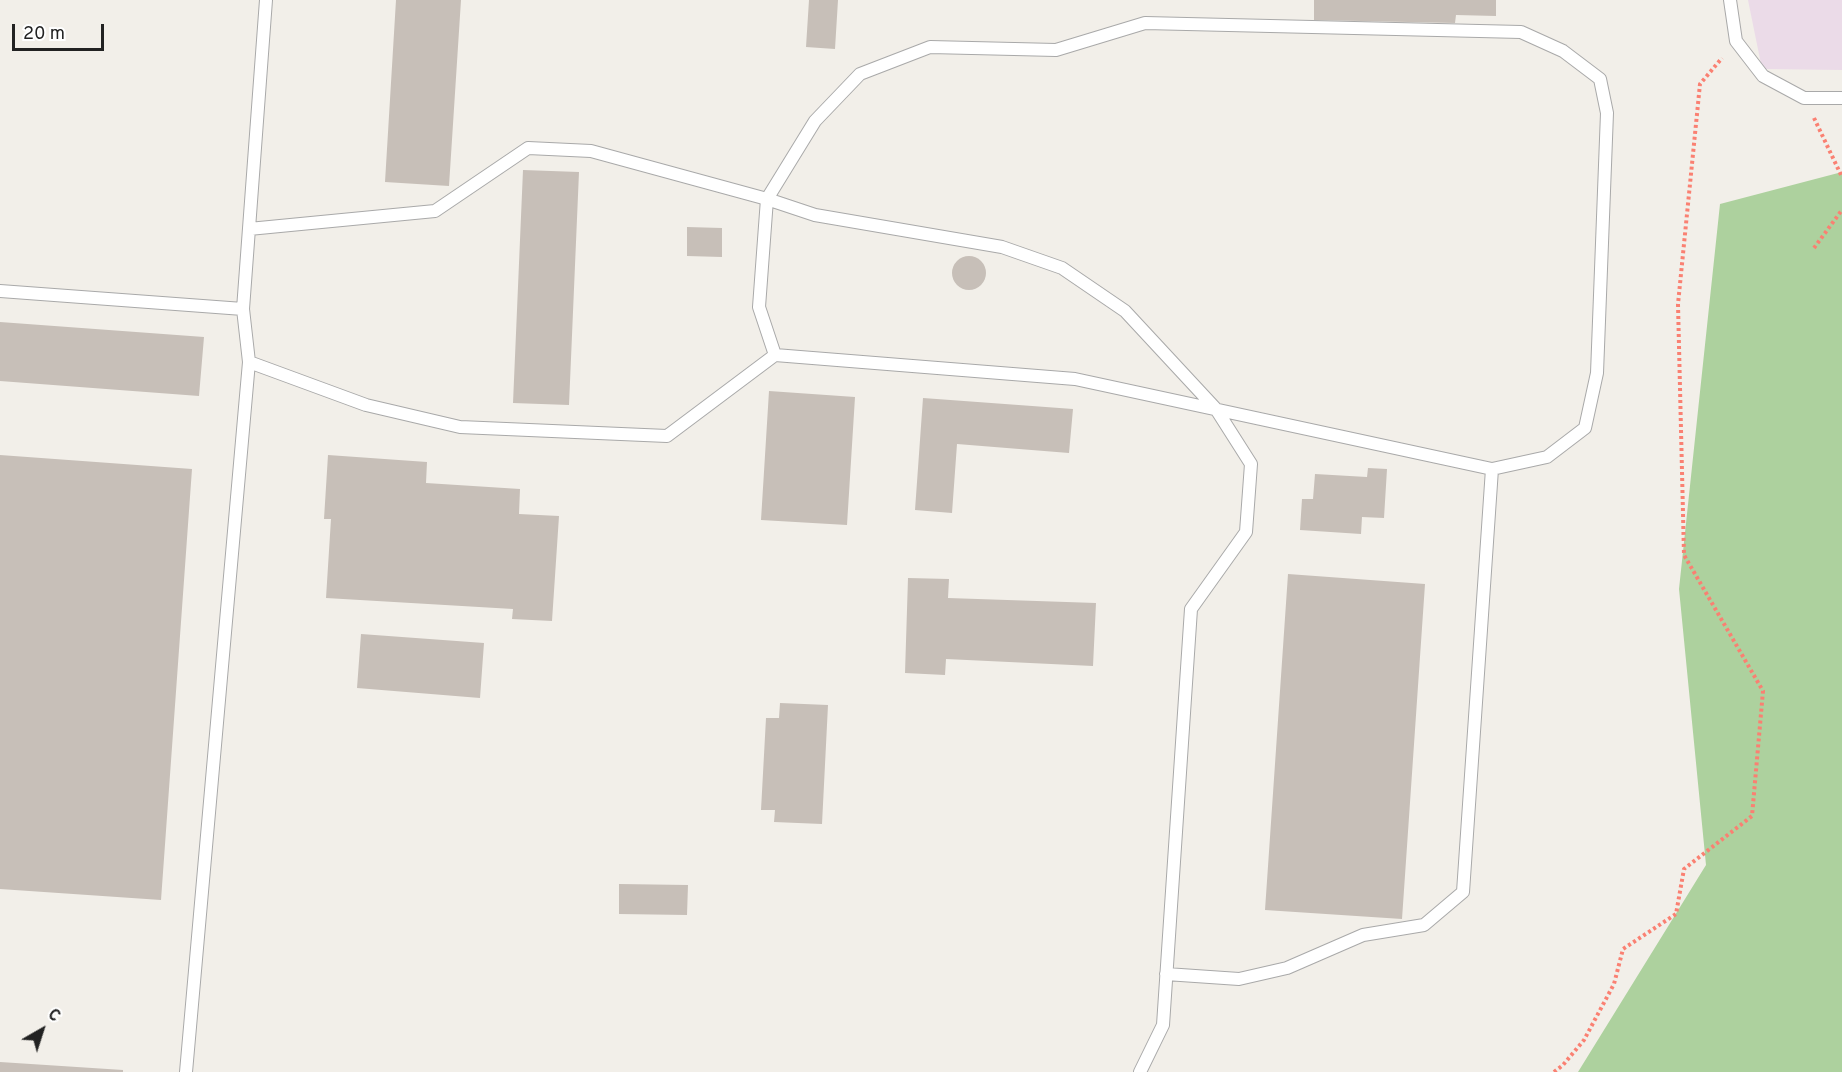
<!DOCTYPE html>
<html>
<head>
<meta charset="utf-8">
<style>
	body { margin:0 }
	#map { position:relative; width:1842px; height:1072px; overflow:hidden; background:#f2efe9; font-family:Overpass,sans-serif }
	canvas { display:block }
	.north { position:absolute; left:12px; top:1000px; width:60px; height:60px; -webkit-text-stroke:4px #fff; paint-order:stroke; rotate:39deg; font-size:16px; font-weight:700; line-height:24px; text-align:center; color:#222 }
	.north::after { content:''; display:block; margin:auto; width:21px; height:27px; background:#222; clip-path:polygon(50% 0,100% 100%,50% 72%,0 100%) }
	.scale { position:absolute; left:12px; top:24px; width:92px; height:27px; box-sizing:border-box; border:3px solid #222; border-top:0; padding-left:8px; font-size:18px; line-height:21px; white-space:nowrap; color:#222; -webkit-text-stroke:4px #fff; paint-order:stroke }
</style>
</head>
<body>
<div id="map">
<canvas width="1842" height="1072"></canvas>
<div class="north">С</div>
<div class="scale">20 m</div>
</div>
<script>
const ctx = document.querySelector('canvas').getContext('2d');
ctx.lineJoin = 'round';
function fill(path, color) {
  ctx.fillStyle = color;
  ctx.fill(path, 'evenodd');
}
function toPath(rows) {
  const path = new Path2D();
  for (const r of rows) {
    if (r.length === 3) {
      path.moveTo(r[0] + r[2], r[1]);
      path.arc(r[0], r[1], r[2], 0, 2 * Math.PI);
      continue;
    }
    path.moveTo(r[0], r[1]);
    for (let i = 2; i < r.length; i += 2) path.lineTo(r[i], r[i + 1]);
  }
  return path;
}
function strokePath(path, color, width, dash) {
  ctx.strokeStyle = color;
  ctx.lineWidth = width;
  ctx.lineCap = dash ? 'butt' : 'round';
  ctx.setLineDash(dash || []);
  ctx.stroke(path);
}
const industrial = toPath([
	[1748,0,1842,0,1842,70,1762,69]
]);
const forest = toPath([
	[1842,172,1842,1072,1578,1072,1706,865,1679,589,1720,204]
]);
const building = toPath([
	[396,0,461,0,449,186,385,182],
	[809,0,838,0,835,49,806,47],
	[1314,0,1496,0,1496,16,1456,15,1455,23,1314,20],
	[523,170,579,172,569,405,513,403],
	[687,227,722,228,722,257,687,256],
	[969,273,17],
	[0,322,204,337,199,396,0,381],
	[769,391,855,397,847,525,761,520],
	[923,398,1073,409,1069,453,957,444,952,513,915,510],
	[0,455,192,469,161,900,0,889],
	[328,455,427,462,426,483,520,489,519,514,559,516,552,621,512,619,513,609,326,598,331,519,324,519],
	[1368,468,1387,469,1384,518,1362,517,1361,534,1300,530,1302,499,1313,499,1315,474,1367,477],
	[1288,574,1425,584,1402,919,1265,910],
	[908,578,949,579,948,598,1096,603,1093,666,946,659,945,675,905,673],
	[361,634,484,643,480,698,357,688],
	[780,703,828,705,822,824,774,822,775,810,761,810,766,718,779,718],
	[619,884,688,885,687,915,619,914],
	[0,1062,123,1070,123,1072,0,1072]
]);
const path = toPath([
	[1814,118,1842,177],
	[1814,248,1842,210],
	[1554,1072,1563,1065,1584,1040,1614,984,1623,949,1676,914,1684,869,1752,816,1763,691,1684,555,1678,304,1700,84,1722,58]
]);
const lane = toPath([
	[1730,0,1736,41,1763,76,1804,98,1842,98],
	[249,229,435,211,528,148,591,151,767,199,815,215,1002,247,1062,268,1125,311,1216,409,1251,464,1246,532,1191,609,1163,1025,1140,1072],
	[0,291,243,309],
	[249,362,366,405,460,427,667,436,775,355,759,307,767,199,815,121,860,74,930,47,1056,50,1145,23,1521,32,1563,51,1600,79,1607,113,1597,373,1585,428,1547,457,1492,469,1075,379,775,355],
	[1166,974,1239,979,1287,968,1363,935,1424,925,1463,892,1492,469],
	[186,1072,249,362,243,309,266,0]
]);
fill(industrial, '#ebdbe8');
fill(forest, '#add19e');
fill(building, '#c7bfb8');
strokePath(lane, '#a9a9a9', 14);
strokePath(path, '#fa8072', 4, [3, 3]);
strokePath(lane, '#fff', 12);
</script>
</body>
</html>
